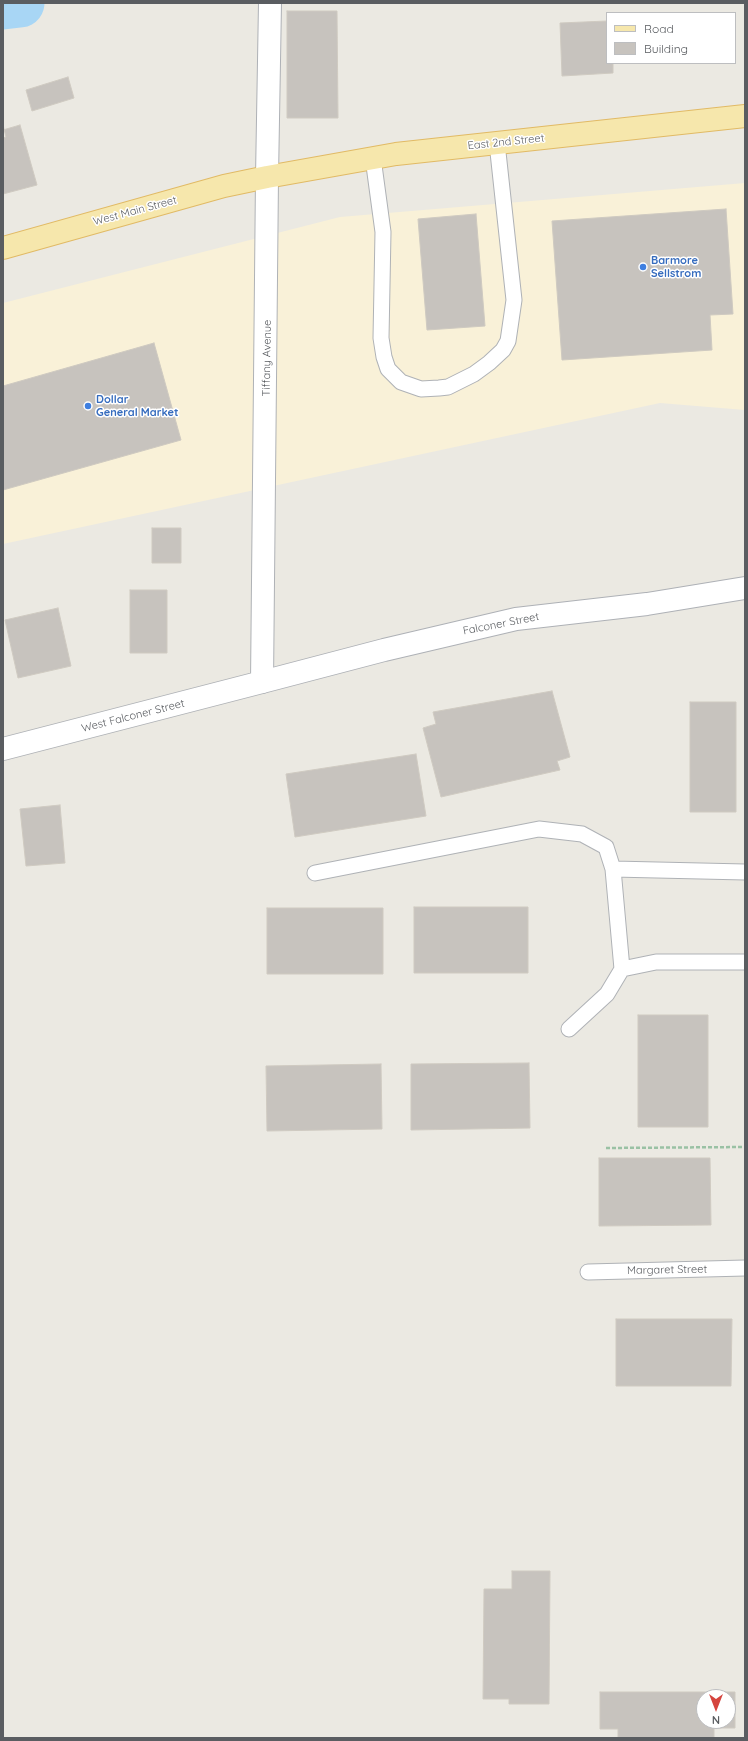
<!DOCTYPE html>
<html>
<head>
<meta charset="utf-8">
<style>
	body { margin:0 }
	#map { position:relative; width:748px; height:1741px; overflow:hidden; background:#ebe9e2; font-family:Quicksand,sans-serif }
	canvas { display:block }
	.frame { position:absolute; inset:0; border:4px solid #5a5d61; pointer-events:none }
	.legend { position:absolute; left:606px; top:12px; width:130px; height:52px; box-sizing:border-box; background:#fff; border:1px solid #bdbec0; margin:0; padding:5px 7px; list-style:none; font-size:12px; color:#5a5d61 }
	.legend li { display:flex; align-items:center; gap:8px; height:20px }
	.legend b { width:20px; border:1px solid #bdbec0 }
	.north { position:absolute; left:696px; top:1689px; width:40px; height:40px; box-sizing:border-box; background:#fff; border:1px solid #bdbec0; border-radius:50%; rotate:180deg; font-size:11px; font-weight:700; line-height:16px; text-align:center; color:#5a5d61 }
	.north::after { content:''; display:block; margin:auto; width:14px; height:18px; background:#d5453e; clip-path:polygon(50% 0,100% 100%,50% 72%,0 100%) }
</style>
</head>
<body>
<div id="map">
<canvas width="748" height="1741"></canvas>
<div class="frame"></div>
<ul class="legend">
<li><b style="height:5px;background:#f6e7ac"></b>Road</li>
<li><b style="height:11px;background:#c7c3be"></b>Building</li>
</ul>
<div class="north">N</div>
</div>
<script>
const ctx = document.querySelector('canvas').getContext('2d');
ctx.lineJoin = 'round';
function fill(path, color) {
  ctx.fillStyle = color;
  ctx.fill(path, 'evenodd');
}
function toPath(rows) {
  const path = new Path2D();
  for (const r of rows) {
    path.moveTo(r[0], r[1]);
    for (let i = 2; i < r.length; i += 2) path.lineTo(r[i], r[i + 1]);
  }
  return path;
}
function strokePath(path, color, width, dash) {
  ctx.strokeStyle = color;
  ctx.lineWidth = width;
  ctx.lineCap = dash ? 'butt' : 'round';
  ctx.setLineDash(dash || []);
  ctx.stroke(path);
}
function label(font, color, halo, rows, align = 'center') {
  ctx.font = font + ' Quicksand,sans-serif';
  ctx.lineWidth = 3;
  ctx.setLineDash([]);
  ctx.textBaseline = 'middle';
  ctx.strokeStyle = halo;
  ctx.fillStyle = color;
  for (const [text, x, y, turn = 0] of rows) {
    ctx.save();
    ctx.translate(x, y);
    ctx.rotate((+turn || 0) * Math.PI / 180);
    ctx.textAlign = isNaN(turn) ? turn : align;
    if (halo) ctx.strokeText(text, 0, 0);
    ctx.fillText(text, 0, 0);
    ctx.restore();
  }
}
const commercial = toPath([
	[745,183,745,410,660,403,3,544,3,303,340,217]
]);
const river = toPath([
	[3,5,20,3]
]);
const building = toPath([
	[287,11,337,11,338,118,287,118,287,11],
	[607,21,607,63,613,63,613,73,562,76,560,23,607,21],
	[68,77,74,98,32,111,26,90,68,77],
	[3,125,6,137,3,138,3,125],
	[20,125,37,185,3,194,3,130,20,125],
	[726,209,733,314,710,315,712,350,562,360,552,221,726,209],
	[476,214,485,326,427,330,418,219,476,214],
	[154,343,181,440,3,490,3,386,154,343],
	[152,528,181,528,181,563,152,563,152,528],
	[130,590,167,590,167,653,130,653,130,590],
	[58,608,71,666,18,678,5,620,58,608],
	[552,691,570,757,557,761,560,770,441,797,423,728,436,724,433,712,552,691],
	[690,702,736,702,736,812,690,812,690,702],
	[416,754,426,816,295,837,286,774,416,754],
	[60,805,65,863,26,866,20,809,60,805],
	[414,907,528,907,528,973,414,973,414,907],
	[267,908,383,908,383,974,267,974,267,908],
	[638,1015,708,1015,708,1127,638,1127,638,1015],
	[529,1063,530,1128,411,1130,411,1064,529,1063],
	[381,1064,382,1129,267,1131,266,1066,381,1064],
	[599,1158,710,1158,711,1225,599,1226,599,1158],
	[616,1319,732,1319,731,1386,616,1386,616,1319],
	[512,1571,550,1571,549,1704,509,1704,509,1699,483,1699,484,1589,512,1589,512,1571],
	[600,1692,735,1692,735,1728,714,1728,714,1738,618,1738,618,1729,600,1729,600,1692],
	[704,1697,728,1697,728,1721,704,1721,704,1697]
]);
const path = toPath([
	[606,1148,745,1147]
]);
const lane = toPath([
	[373,158,383,232,381,338,384,357,388,369,401,382,421,389,439,388,448,387,474,374,489,363,503,350,508,341,514,300,497,143],
	[613,869,622,969],
	[315,873,539,829,582,834,606,847,613,869,745,872],
	[569,1029,607,994,622,969,656,962,745,962],
	[588,1272,745,1268]
]);
const street = toPath([
	[3,749,262,682,267,177]
]);
const secondary = toPath([
	[267,177,270,3],
	[262,682,384,650,516,619,647,604,745,588]
]);
const primary = toPath([
	[3,248,224,186,267,177,396,154,745,116]
]);
const markers = [
	[643,267,4,"#3f7fe0"],
	[88,406,4,"#3f7fe0"]
];
const streetNames = [
	["East 2nd Street",506,142,-6],
	["West Main Street",135,211,-15],
	["Tiffany Avenue",267,358,-89],
	["Falconer Street",501,624,-11],
	["West Falconer Street",133,716,-14],
	["Margaret Street",667,1270,-1]
];
const shopNames = [
	["Barmore",651,261],
	["Sellstrom",651,274],
	["Dollar",96,400],
	["General Market",96,413]
];
fill(commercial, '#f9f1d8');
strokePath(river, '#a8d6f5', 49);
fill(building, '#c7c3be');
strokePath(building, '#cfcac1', 1);
strokePath(lane, '#afb2b6', 17);
strokePath(street, '#afb2b6', 24);
strokePath(secondary, '#aeb1b6', 24);
strokePath(primary, '#e1ba65', 24);
strokePath(path, '#9ac1a4', 2.5, [4, 2]);
strokePath(lane, '#fff', 15);
strokePath(street, '#fff', 22);
strokePath(secondary, '#fff', 22);
strokePath(primary, '#f6e7ac', 22);
for (const [x, y, r, color] of markers) {
  const dot = new Path2D();
  dot.arc(x, y, r, 0, 2 * Math.PI);
  ctx.fillStyle = color;
  ctx.fill(dot);
  strokePath(dot, '#fff', 1.5);
}
label('11px', '#5a5d61', '#fff', streetNames);
label('bold 11px', '#366cbe', '#fff', shopNames, 'left');
</script>
</body>
</html>
